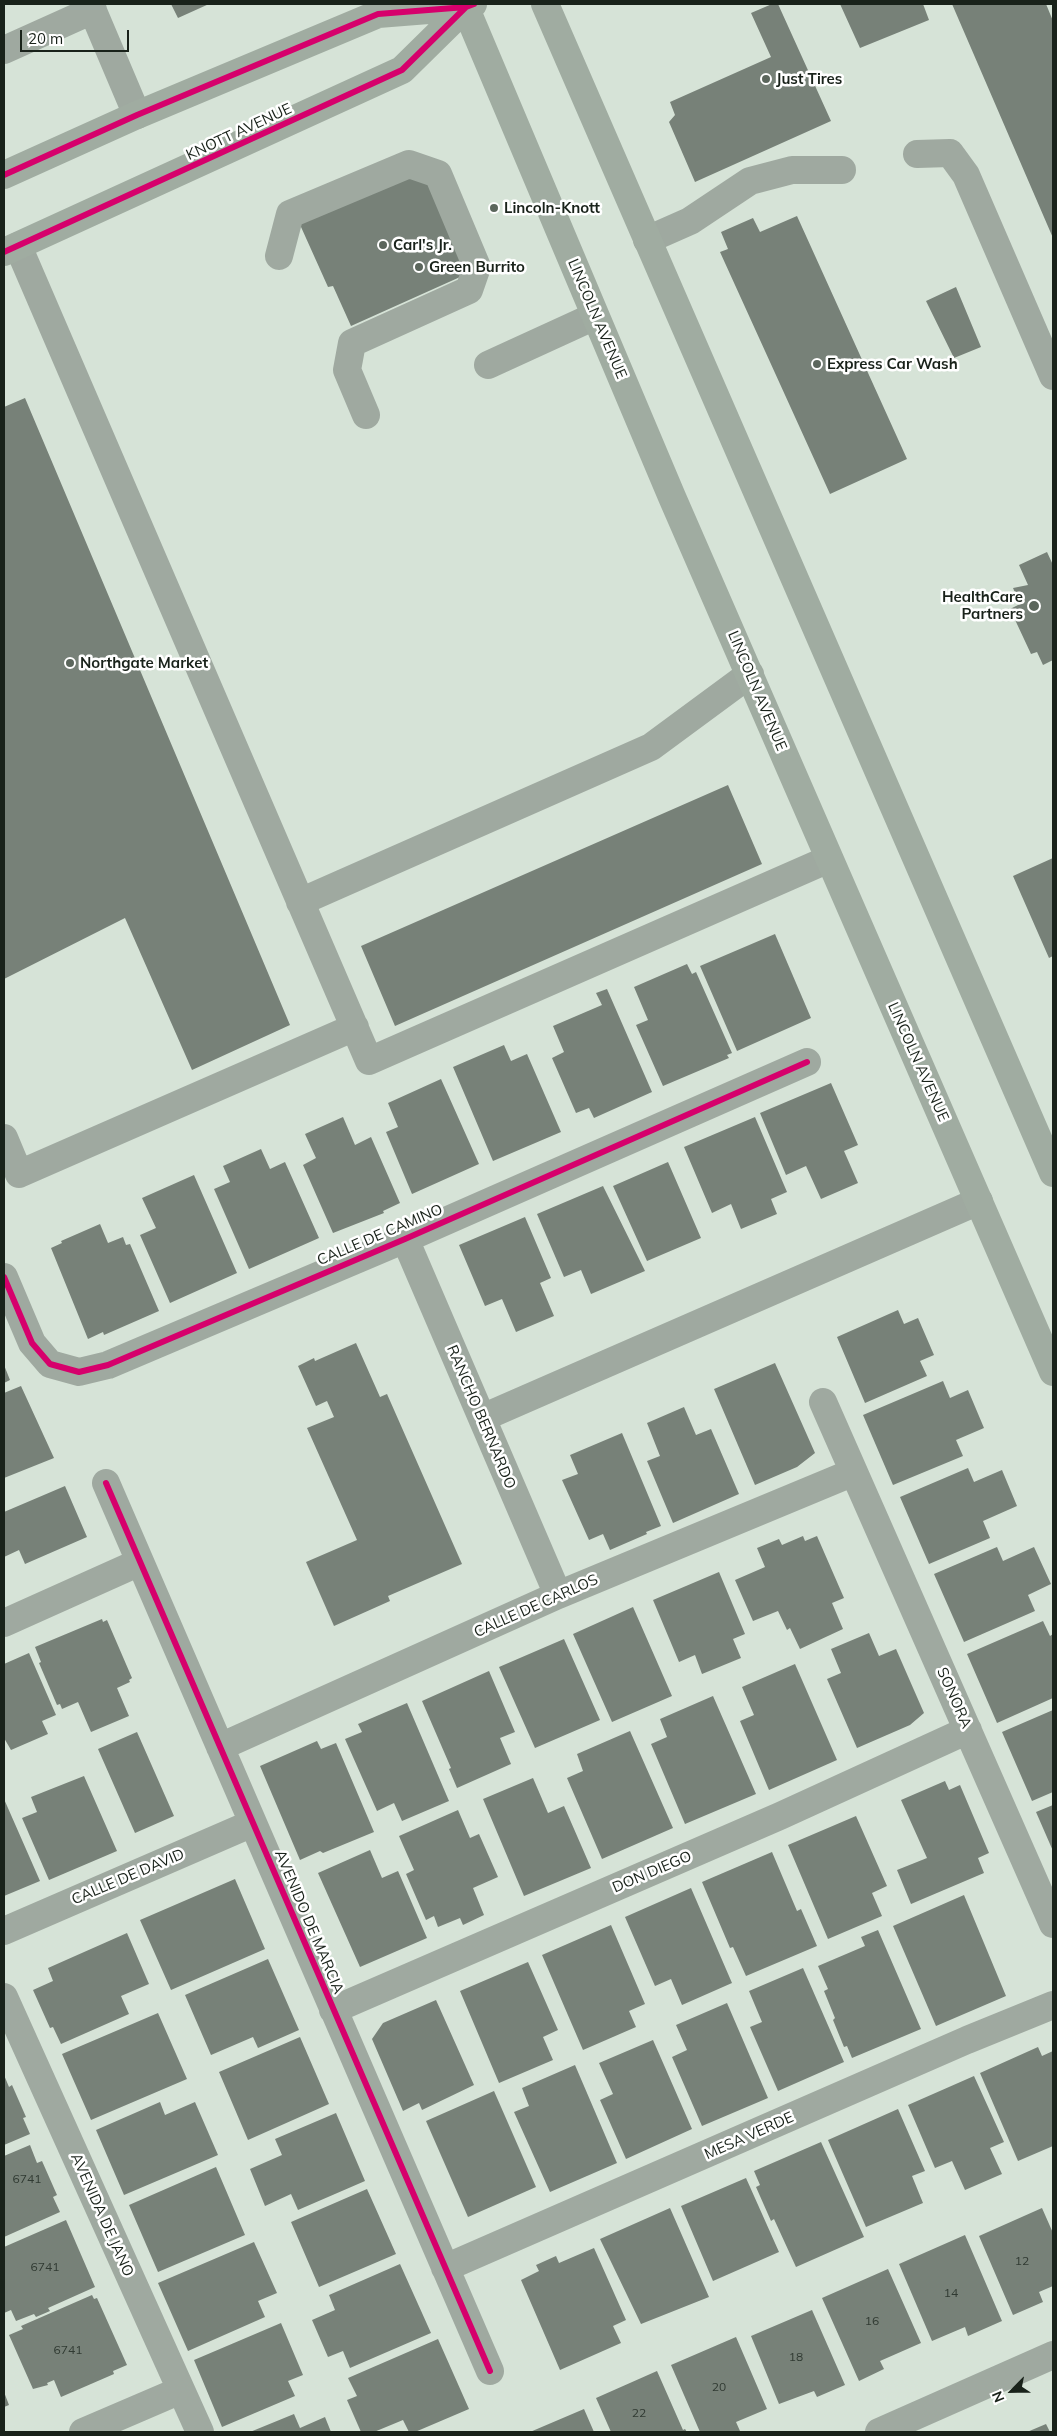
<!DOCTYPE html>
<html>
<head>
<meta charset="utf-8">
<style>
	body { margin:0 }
	#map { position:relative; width:1057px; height:2436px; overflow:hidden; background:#d6e3d7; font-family:Mulish,sans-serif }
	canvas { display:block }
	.frame { position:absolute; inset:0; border:5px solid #19221a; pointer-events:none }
	.north { position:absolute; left:987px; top:2366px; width:50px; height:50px; -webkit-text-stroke:4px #fff; paint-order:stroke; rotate:247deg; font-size:14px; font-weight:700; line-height:20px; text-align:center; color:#19221a }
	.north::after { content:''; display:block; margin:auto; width:18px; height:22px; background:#19221a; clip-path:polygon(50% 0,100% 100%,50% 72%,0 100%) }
	.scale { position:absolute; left:20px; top:30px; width:109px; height:22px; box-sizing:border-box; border:2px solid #19221a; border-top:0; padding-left:6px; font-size:15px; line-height:18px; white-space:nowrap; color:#19221a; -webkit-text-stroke:4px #fff; paint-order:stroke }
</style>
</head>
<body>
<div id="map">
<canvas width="1057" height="2436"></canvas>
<div class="frame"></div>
<div class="north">N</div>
<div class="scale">20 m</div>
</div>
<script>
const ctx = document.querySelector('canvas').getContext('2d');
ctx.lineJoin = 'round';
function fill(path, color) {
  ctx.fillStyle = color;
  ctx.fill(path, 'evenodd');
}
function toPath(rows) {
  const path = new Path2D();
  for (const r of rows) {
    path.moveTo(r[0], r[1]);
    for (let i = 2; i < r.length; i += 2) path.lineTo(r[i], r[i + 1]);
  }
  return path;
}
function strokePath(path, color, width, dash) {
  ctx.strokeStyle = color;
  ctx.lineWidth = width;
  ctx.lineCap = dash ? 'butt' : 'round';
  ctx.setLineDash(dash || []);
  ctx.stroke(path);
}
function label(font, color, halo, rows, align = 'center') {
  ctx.font = font + ' Mulish,sans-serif';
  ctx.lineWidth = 5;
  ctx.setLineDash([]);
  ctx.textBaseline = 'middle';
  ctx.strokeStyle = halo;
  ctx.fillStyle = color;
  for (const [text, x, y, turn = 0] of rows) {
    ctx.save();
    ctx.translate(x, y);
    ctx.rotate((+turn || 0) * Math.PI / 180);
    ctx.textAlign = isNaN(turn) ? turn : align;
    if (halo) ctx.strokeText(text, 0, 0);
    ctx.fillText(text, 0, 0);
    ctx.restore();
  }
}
const building = toPath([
	[171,4,209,4,178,18],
	[772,4,778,4,831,121,695,182,669,122,675,115,670,102,771,57,751,13],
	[840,4,923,4,929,20,860,48],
	[952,4,1046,4,1053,21,1053,238],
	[410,170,426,173,469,273,351,326,333,286,328,287,297,218],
	[797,216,907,459,830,494,720,252,728,249,721,232,753,218,760,232],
	[956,287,981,347,954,358,926,301],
	[25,398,290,1025,192,1070,125,918,4,979,4,407],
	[1047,552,1053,565,1053,660,1043,665,1037,652,1031,654,1010,609,1020,604,1013,588,1028,585,1019,565],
	[728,785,762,864,395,1026,361,946],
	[1053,858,1053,956,1049,958,1013,876],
	[775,934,811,1018,737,1051,700,966],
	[687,964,692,974,696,972,732,1053,727,1055,729,1058,663,1086,636,1025,648,1020,634,987],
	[607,989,652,1092,594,1118,589,1108,576,1113,552,1058,564,1052,553,1026,602,1005,596,993],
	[504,1045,511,1061,527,1054,561,1132,493,1161,453,1067],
	[441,1079,479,1164,412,1194,386,1132,398,1127,388,1103],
	[831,1083,858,1145,844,1151,858,1183,821,1199,806,1166,786,1175,760,1113],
	[343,1117,355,1145,371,1137,400,1203,383,1211,384,1213,333,1233,303,1165,316,1158,305,1134],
	[755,1117,787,1192,771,1199,777,1214,741,1229,731,1204,712,1213,684,1147],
	[261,1149,270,1169,285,1162,319,1238,249,1269,214,1189,230,1182,223,1166],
	[668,1162,701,1238,647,1261,613,1186],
	[194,1175,237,1273,170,1303,140,1235,156,1228,142,1198],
	[603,1186,645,1271,591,1294,581,1270,564,1277,537,1214],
	[525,1217,551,1278,540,1283,554,1316,516,1332,502,1299,485,1306,459,1245],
	[100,1224,108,1243,123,1237,126,1245,130,1244,159,1311,104,1335,103,1332,88,1339,51,1248,62,1243,61,1241],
	[898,1310,904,1324,918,1318,934,1355,920,1361,927,1376,865,1403,837,1337],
	[356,1343,380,1397,387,1394,462,1564,388,1596,390,1601,334,1626,306,1562,357,1540,307,1428,334,1417,327,1401,316,1406,298,1366,314,1358,315,1361],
	[775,1363,815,1453,797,1467,755,1485,714,1389],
	[4,1365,10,1380,4,1383],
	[943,1381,950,1398,968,1390,984,1428,956,1440,963,1456,893,1485,863,1415],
	[21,1386,54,1458,4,1478,4,1393],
	[684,1407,696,1435,711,1429,739,1494,673,1523,647,1461,660,1456,647,1423],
	[622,1433,661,1526,646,1532,647,1534,610,1550,603,1534,589,1540,562,1480,578,1474,570,1455],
	[968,1468,974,1482,1002,1470,1017,1506,983,1521,990,1538,929,1564,900,1497],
	[65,1486,87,1537,25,1564,19,1550,4,1557,4,1512],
	[803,1536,805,1541,817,1536,844,1598,832,1603,843,1629,800,1649,790,1628,787,1630,778,1611,753,1621,735,1580,765,1567,757,1548,779,1539,782,1545],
	[997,1547,1003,1561,1034,1547,1051,1584,1028,1595,1035,1611,964,1642,934,1574],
	[719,1572,745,1634,733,1639,741,1658,702,1674,695,1655,679,1662,653,1600],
	[633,1607,672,1696,612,1722,573,1634],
	[102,1619,103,1622,107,1620,132,1678,129,1680,130,1682,117,1688,129,1716,91,1732,78,1702,62,1709,60,1704,57,1705,39,1663,41,1662,35,1647],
	[1043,1621,1050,1636,1053,1634,1053,1698,997,1723,967,1654],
	[869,1633,879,1656,896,1649,924,1713,910,1725,857,1748,827,1679,841,1673,831,1649],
	[564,1639,600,1720,535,1748,499,1667],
	[29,1653,56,1715,42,1721,48,1734,11,1750,4,1738,4,1664],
	[795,1664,837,1760,769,1790,740,1721,754,1715,742,1687],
	[489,1671,515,1732,500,1738,511,1764,457,1788,449,1769,451,1768,422,1701],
	[713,1696,756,1794,685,1824,651,1744,667,1737,660,1719],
	[407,1703,449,1801,402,1821,394,1803,377,1811,345,1739,362,1732,358,1724],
	[1053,1710,1053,1792,1032,1801,1002,1732],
	[630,1731,673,1828,602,1859,567,1778,583,1771,577,1754],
	[137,1732,174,1816,135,1833,98,1749],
	[317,1741,321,1749,336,1743,374,1832,323,1853,320,1851,300,1860,260,1766],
	[84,1776,117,1851,49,1880,22,1818,37,1812,31,1797],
	[533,1778,548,1813,564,1806,591,1868,524,1896,483,1799],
	[945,1781,949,1790,960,1785,989,1853,978,1858,984,1873,911,1904,897,1870,927,1858,901,1800],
	[4,1799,40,1881,4,1896],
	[1053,1805,1053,1851,1036,1812],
	[458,1810,470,1838,479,1834,498,1877,473,1888,484,1915,463,1925,460,1918,438,1927,434,1916,426,1920,406,1874,414,1870,399,1836],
	[856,1816,887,1886,872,1893,882,1916,828,1939,788,1845],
	[370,1850,382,1878,398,1871,427,1938,360,1967,318,1873],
	[772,1852,797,1911,801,1909,817,1946,746,1976,733,1947,730,1948,702,1882],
	[235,1879,265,1949,171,1990,140,1920],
	[691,1888,732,1983,682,2005,671,1979,655,1986,625,1917],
	[964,1895,1006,1996,936,2026,893,1926],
	[611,1925,645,2004,629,2011,636,2027,583,2050,542,1955],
	[878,1930,921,2029,852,2058,847,2046,844,2047,833,2020,835,2018,824,1991,828,1989,818,1966,865,1946,861,1937],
	[127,1933,149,1984,121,1996,129,2014,61,2044,53,2027,50,2028,33,1990,53,1981,48,1968],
	[268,1959,299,2030,258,2048,253,2037,211,2055,185,1995],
	[528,1962,558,2030,543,2037,553,2060,499,2083,460,1991],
	[803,1968,844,2062,778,2091,750,2027,762,2022,749,1991],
	[436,2000,474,2085,422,2110,419,2103,403,2111,372,2039,383,2023],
	[727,2003,768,2098,702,2126,672,2057,687,2050,676,2025],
	[158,2013,187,2079,91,2120,62,2054],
	[300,2037,329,2104,248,2140,219,2072],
	[653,2040,692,2129,626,2159,600,2100,613,2094,599,2063],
	[1038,2047,1042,2056,1053,2051,1053,2146,1018,2161,980,2073],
	[575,2065,617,2163,550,2192,514,2112,529,2106,522,2088],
	[4,2075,9,2087,12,2085,26,2117,23,2118,30,2134,4,2145],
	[974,2076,1004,2142,990,2148,1002,2174,965,2190,952,2161,935,2168,908,2105],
	[494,2091,536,2187,468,2217,426,2121],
	[160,2102,165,2115,195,2102,218,2155,124,2195,96,2130],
	[898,2109,925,2171,912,2176,923,2203,866,2227,828,2140],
	[336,2113,365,2181,298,2210,291,2194,265,2206,250,2169,282,2155,275,2139],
	[821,2142,864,2237,796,2267,774,2219,771,2221,756,2187,760,2185,754,2171],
	[30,2145,37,2163,42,2161,57,2195,53,2197,60,2212,4,2237,4,2156],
	[216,2167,245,2235,158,2272,129,2205],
	[746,2178,779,2252,713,2281,681,2206],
	[367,2189,396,2254,319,2287,291,2222],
	[670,2208,709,2297,641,2324,600,2239],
	[1042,2208,1053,2233,1053,2286,1039,2292,1043,2302,1013,2315,979,2236],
	[66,2220,95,2287,48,2308,50,2311,36,2317,34,2314,16,2321,11,2310,4,2313,4,2247],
	[965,2235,1002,2321,968,2336,965,2327,932,2341,899,2264],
	[254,2242,277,2293,258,2301,265,2317,188,2351,158,2283],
	[594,2248,626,2320,613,2326,621,2343,560,2370,521,2280,539,2271,536,2265,556,2256,559,2263],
	[400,2264,431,2333,350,2368,343,2351,328,2357,312,2320,335,2310,329,2295],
	[888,2269,921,2343,880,2361,884,2369,859,2381,822,2298],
	[92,2295,94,2299,97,2298,127,2365,113,2371,114,2374,61,2397,54,2380,47,2383,48,2385,33,2389,9,2335,23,2329,21,2326],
	[812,2310,845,2385,817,2397,814,2391,779,2404,751,2336],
	[281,2323,303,2375,288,2381,295,2396,222,2427,194,2360],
	[736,2337,767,2409,736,2422,740,2431,737,2432,700,2432,671,2365],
	[438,2339,469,2409,415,2432,409,2432,403,2420,374,2432,361,2432,347,2400,357,2396,348,2378],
	[657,2371,683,2430,685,2429,687,2432,611,2432,596,2398],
	[4,2392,9,2405,4,2407],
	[584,2409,594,2432,530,2432],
	[294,2414,300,2428,325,2417,331,2432,250,2432],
	[1046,2424,1050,2432,1027,2432]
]);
const minor = toPath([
	[90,4,137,115],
	[4,50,93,10],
	[917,154,950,153,966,175,1053,376],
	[647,240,690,221,750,181,792,170,842,170],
	[18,246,369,1061,829,859],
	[279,256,290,214,409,164,438,174,477,267,469,290,352,343,347,370,366,415],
	[488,365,595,316],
	[300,902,651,747,750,674],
	[4,1138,19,1174,355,1027],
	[405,1239,558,1595],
	[4,1277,32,1343,50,1364,79,1372,108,1365,405,1239,807,1062],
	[823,1402,1053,1924],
	[482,1418,979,1201],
	[106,1483,490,2371],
	[4,1623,140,1562],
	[220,1747,558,1595,854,1472],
	[4,1931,253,1823],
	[4,1997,200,2432],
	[333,2010,780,1816,968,1730],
	[445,2268,967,2040,1053,2005],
	[83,2432,181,2390],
	[879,2432,1053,2355]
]);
const major = toPath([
	[464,4,672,497,1053,1372],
	[545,4,1053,1173],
	[4,175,137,115,378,14,466,7,473,4],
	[4,252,402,70,466,7]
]);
const cycleway = toPath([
	[4,175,137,115,378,14,466,7,474,4],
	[4,252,402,70,466,7],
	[4,1277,32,1343,50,1364,79,1372,108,1365,405,1239,807,1062],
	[106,1483,490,2371]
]);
const markers = [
	[766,79,5,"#5b665c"],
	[494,208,5,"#5b665c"],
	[383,245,5,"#5b665c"],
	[419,267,5,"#5b665c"],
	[817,364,5,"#5b665c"],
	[1034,606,6,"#5b665c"],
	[70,663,5,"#5b665c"]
];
const numberNames = [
	["6741",27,2179],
	["12",1022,2261],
	["6741",45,2267],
	["14",951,2293],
	["16",872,2321],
	["6741",68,2350],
	["18",796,2357],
	["20",719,2387],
	["22",639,2413]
];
const poiNames = [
	["Just Tires",776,79],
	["Lincoln-Knott",504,208],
	["Carl's Jr.",393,245],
	["Green Burrito",429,267],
	["Express Car Wash",827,364],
	["HealthCare",1023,597,"right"],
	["Partners",1023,614,"right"],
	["Northgate Market",80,663]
];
const streetNames = [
	["KNOTT AVENUE",239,132,-25],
	["LINCOLN AVENUE",597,319,67],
	["LINCOLN AVENUE",757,691,67],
	["LINCOLN AVENUE",918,1062,66],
	["CALLE DE CAMINO",380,1235,-23],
	["RANCHO BERNARDO",481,1417,67],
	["CALLE DE CARLOS",536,1606,-24],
	["SONORA",954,1698,66],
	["DON DIEGO",652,1872,-23],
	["CALLE DE DAVID",128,1877,-23],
	["AVENIDO DE MARCIA",309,1922,67],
	["MESA VERDE",749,2136,-24],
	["AVENIDA DE JANO",102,2215,66]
];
fill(building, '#778178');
strokePath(minor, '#9fa9a0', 28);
strokePath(major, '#a0aca1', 28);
strokePath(cycleway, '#d6006c', 6);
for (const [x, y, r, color] of markers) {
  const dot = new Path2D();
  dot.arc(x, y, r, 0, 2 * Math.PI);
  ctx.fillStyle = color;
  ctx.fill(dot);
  strokePath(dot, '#fff', 2);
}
label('12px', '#303a32', null, numberNames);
label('bold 15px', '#19221a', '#fff', poiNames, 'left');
label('15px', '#19221a', '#fff', streetNames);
</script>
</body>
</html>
